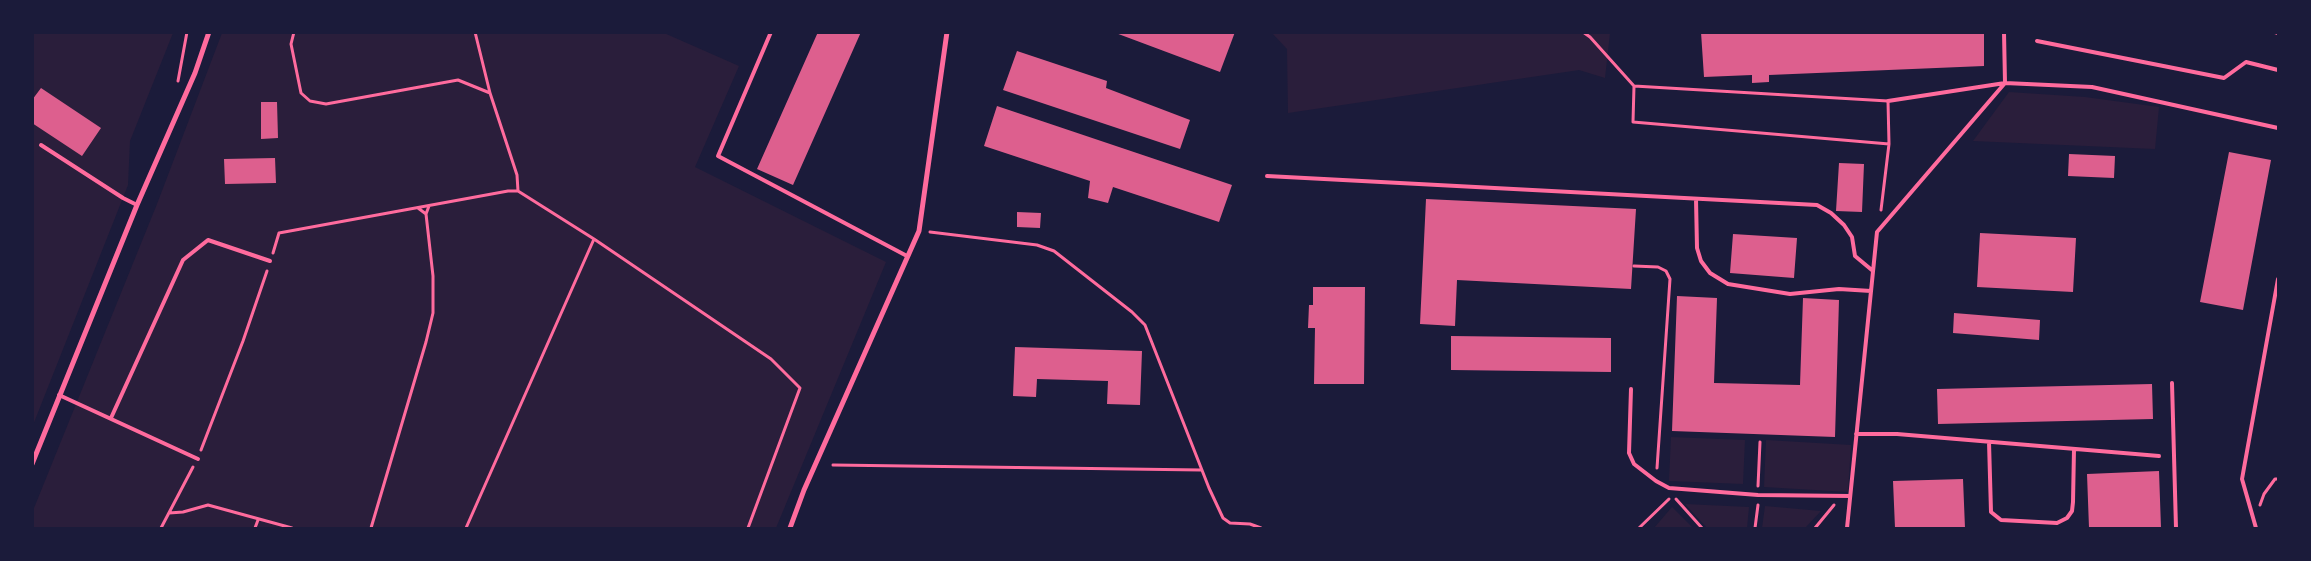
<!DOCTYPE html>
<html>
<head>
<meta charset="utf-8">
<style>
	body { margin:0 }
	#map { position:relative; width:2311px; height:561px; overflow:hidden; background:#1b1b3a; font-family:Spectral,serif }
	canvas { display:block }
	.frame { position:absolute; inset:0; border:34px solid #1b1b3a; pointer-events:none }
</style>
</head>
<body>
<div id="map">
<canvas width="2311" height="561"></canvas>
<div class="frame"></div>
</div>
<script>
const ctx = document.querySelector('canvas').getContext('2d');
ctx.lineJoin = 'round';
function fill(path, color) {
  ctx.fillStyle = color;
  ctx.fill(path, 'evenodd');
}
function toPath(rows) {
  const path = new Path2D();
  for (const r of rows) {
    path.moveTo(r[0], r[1]);
    for (let i = 2; i < r.length; i += 2) path.lineTo(r[i], r[i + 1]);
  }
  return path;
}
function strokePath(path, color, width, dash) {
  ctx.strokeStyle = color;
  ctx.lineWidth = width;
  ctx.lineCap = dash ? 'butt' : 'round';
  ctx.setLineDash(dash || []);
  ctx.stroke(path);
}
const green = toPath([
	[33,33,173,33,130,141,128,185,33,425],
	[222,33,664,33,739,66,695,167,886,262,776,528,33,528,32,513,157,204],
	[1272,33,1610,33,1605,78,1579,70,1288,113,1287,49],
	[2009,92,2085,97,2159,107,2155,149,1973,141],
	[1671,437,1745,440,1743,484,1669,481],
	[1766,440,1851,445,1848,492,1764,487],
	[1685,504,1749,507,1747,528,1707,528],
	[1765,506,1821,511,1805,528,1762,528],
	[1672,507,1693,528,1654,528]
]);
const building = toPath([
	[818,32,861,32,793,185,757,169],
	[1113,32,1235,32,1220,72],
	[1701,32,1984,32,1984,66,1769,75,1769,82,1752,83,1752,75,1704,77],
	[1017,51,1107,81,1106,88,1190,120,1180,149,1003,90],
	[41,88,101,128,82,156,32,123,32,100],
	[261,102,277,102,278,138,261,139],
	[997,106,1232,185,1219,222,1113,187,1108,203,1088,198,1090,181,984,146],
	[2229,152,2271,160,2243,310,2200,302],
	[2069,154,2115,156,2114,178,2068,176],
	[275,158,276,183,225,184,224,159],
	[1839,163,1864,164,1862,212,1836,211],
	[1426,199,1636,209,1631,289,1457,280,1455,326,1420,324],
	[1017,212,1041,213,1040,228,1017,227],
	[1980,233,2076,238,2073,292,1977,287],
	[1733,234,1797,238,1794,278,1730,273],
	[1313,287,1365,287,1364,384,1314,384,1315,328,1308,328,1309,305,1313,305],
	[1677,296,1717,298,1714,383,1800,385,1803,298,1839,300,1835,437,1672,431],
	[1954,313,2040,320,2039,340,1953,333],
	[1451,336,1611,338,1611,372,1451,370],
	[1015,347,1142,351,1140,405,1107,404,1108,381,1037,379,1036,397,1013,396],
	[2152,384,2153,419,1938,424,1937,389],
	[2159,471,2161,528,2089,528,2087,474],
	[1963,479,1965,528,1895,528,1893,481]
]);
const path = toPath([
	[294,32,291,44,301,93,310,101,326,104,458,80,490,93],
	[475,32,490,93,517,175,518,191],
	[1583,32,1590,37,1634,86],
	[178,81,187,32],
	[1634,86,1888,101,1889,144,1633,122,1634,86],
	[418,208,426,214,429,206],
	[1881,210,1889,144],
	[930,232,1037,245,1054,251,1132,312,1145,325,1209,488,1223,518,1230,523,1250,524,1261,528],
	[273,253,279,233,508,191,518,191,594,239,771,359,800,388,748,528],
	[1634,266,1658,267,1666,271,1670,279,1657,468],
	[201,450,243,341,267,271],
	[833,465,1201,470],
	[1758,486,1760,442],
	[1676,499,1702,528],
	[2260,505,2264,494,2275,479,2278,479],
	[169,513,183,512,208,505,292,528],
	[161,528,193,467],
	[255,528,258,520],
	[371,528,426,342,433,313,433,276,426,214],
	[466,528,594,239],
	[1639,528,1669,499],
	[1755,528,1758,505],
	[1815,528,1834,505]
]);
const service = toPath([
	[771,32,718,156,907,256],
	[2275,32,2278,33],
	[2037,41,2224,78,2246,62,2278,70],
	[1888,101,2005,83,2092,87,2278,128],
	[41,145,123,198,137,205],
	[1267,176,1817,205,1831,213,1844,225,1852,237,1855,256,1873,271],
	[1696,199,1697,248,1701,261,1710,273,1728,284,1790,294,1839,289,1871,291],
	[2172,383,2176,528],
	[1631,389,1629,453,1634,464,1656,481,1669,488,1758,495,1850,496],
	[59,395,198,459],
	[111,418,183,260,208,240,270,261],
	[1856,434,1897,434,2159,456],
	[1989,442,1991,512,2001,520,2057,523,2067,518,2072,511,2073,502,2074,449],
	[1847,528,1877,232,2005,83,2004,32],
	[2256,528,2242,479,2278,279]
]);
const minor = toPath([
	[32,464,137,205,195,73,209,32],
	[790,528,804,490,919,231,947,32]
]);
fill(green, '#2a1e3b');
fill(building, '#dd5f8e');
strokePath(path, '#ff6b9d', 3);
strokePath(service, '#ff6b9d', 4);
strokePath(minor, '#ff6b9d', 5);
</script>
</body>
</html>
